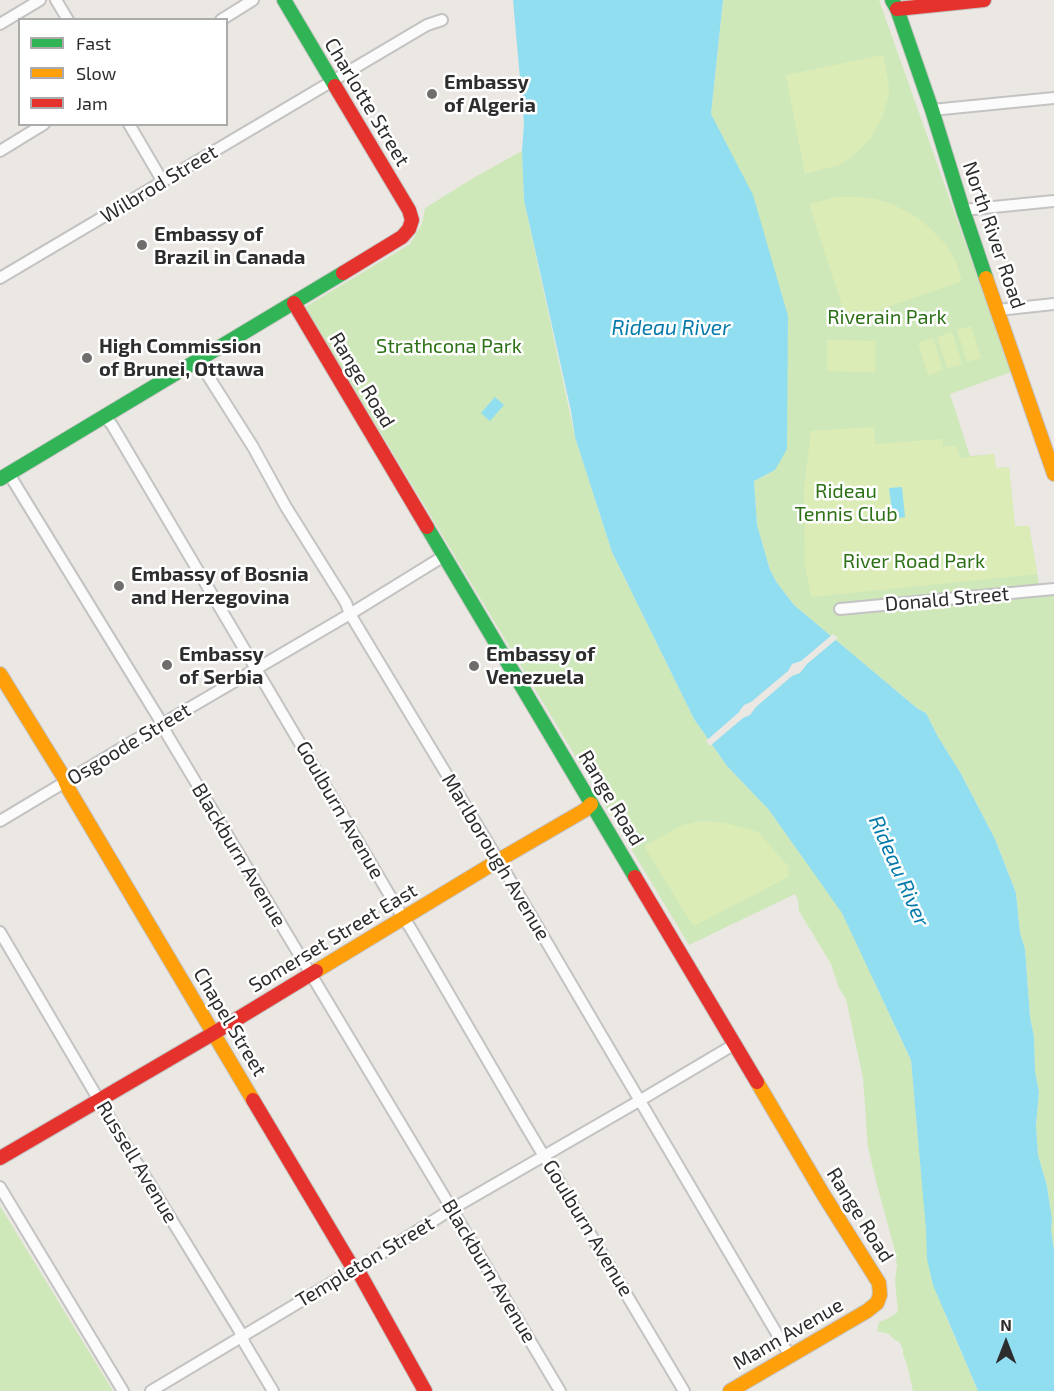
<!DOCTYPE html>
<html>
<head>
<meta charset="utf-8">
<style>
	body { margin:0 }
	#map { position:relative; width:1054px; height:1391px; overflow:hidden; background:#ebe7e2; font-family:"Exo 2",sans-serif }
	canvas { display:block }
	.legend { position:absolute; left:18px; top:18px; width:210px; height:108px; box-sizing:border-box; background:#fff; border:2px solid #ababab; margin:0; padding:8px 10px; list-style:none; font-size:18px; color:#2d2d2d }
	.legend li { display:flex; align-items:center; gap:12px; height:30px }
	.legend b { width:30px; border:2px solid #ababab }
	.north { position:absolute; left:976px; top:1313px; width:60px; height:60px; -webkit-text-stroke:4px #fff; paint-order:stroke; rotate:0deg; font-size:16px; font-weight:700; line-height:24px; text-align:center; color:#2d2d2d }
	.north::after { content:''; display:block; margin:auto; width:21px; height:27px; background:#2d2d2d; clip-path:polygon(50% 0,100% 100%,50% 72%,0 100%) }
</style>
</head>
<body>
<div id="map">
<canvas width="1054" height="1391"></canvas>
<ul class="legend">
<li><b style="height:8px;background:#30b455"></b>Fast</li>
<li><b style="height:8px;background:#ff9f0a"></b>Slow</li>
<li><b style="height:8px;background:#e5322d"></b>Jam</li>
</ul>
<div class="north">N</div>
</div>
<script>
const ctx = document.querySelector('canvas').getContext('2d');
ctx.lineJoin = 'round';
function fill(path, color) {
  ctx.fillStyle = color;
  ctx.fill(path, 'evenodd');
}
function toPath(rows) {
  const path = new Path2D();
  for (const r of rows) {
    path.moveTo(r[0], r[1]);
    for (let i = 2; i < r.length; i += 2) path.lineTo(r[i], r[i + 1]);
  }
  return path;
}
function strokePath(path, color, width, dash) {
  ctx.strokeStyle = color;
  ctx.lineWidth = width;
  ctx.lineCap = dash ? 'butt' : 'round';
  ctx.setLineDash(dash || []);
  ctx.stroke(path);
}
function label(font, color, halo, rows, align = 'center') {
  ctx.font = font + ' "Exo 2",sans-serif';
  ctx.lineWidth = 5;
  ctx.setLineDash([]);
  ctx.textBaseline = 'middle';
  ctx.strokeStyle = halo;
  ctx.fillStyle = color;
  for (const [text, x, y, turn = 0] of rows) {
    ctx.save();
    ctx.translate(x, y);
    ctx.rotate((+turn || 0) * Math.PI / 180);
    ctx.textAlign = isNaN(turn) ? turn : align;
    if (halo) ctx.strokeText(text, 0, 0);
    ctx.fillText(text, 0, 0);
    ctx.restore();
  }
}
const green = toPath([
	[723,0,879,0,1011,372,950,394,970,456,994,454,996,468,1009,467,1015,527,1029,526,1039,584,1054,583,1054,1251,1051,1230,1052,1220,1047,1186,1038,1155,1036,1126,1039,1092,1035,1071,1034,1037,1030,1017,1025,949,1020,933,1016,893,995,839,960,772,938,737,926,713,918,709,794,605,777,583,770,570,757,525,754,481,775,470,711,114],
	[522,151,524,200,575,437,612,552,694,719,727,766,769,810,821,882,830,890,858,940,873,979,911,1060,921,1170,945,1314,978,1391,913,1391,907,1365,903,1354,903,1349,899,1342,895,1340,889,1334,877,1331,879,1322,887,1319,898,1312,895,1280,897,1265,895,1251,876,1181,868,1147,863,1078,846,999,839,988,831,964,799,911,798,900,795,894,689,945,305,307,410,244,422,224,425,208,475,177],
	[0,1206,113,1391,0,1391]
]);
const pitch = toPath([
	[883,55,889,86,889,94,882,118,871,138,853,156,839,165,805,174,786,75],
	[837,197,857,197,876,199,894,205,917,217,930,228,947,246,956,262,962,281,847,321,809,204],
	[971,326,981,358,967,362,957,330],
	[952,332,962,364,947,368,937,337],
	[933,338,943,370,928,375,918,343],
	[827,340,875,341,875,372,827,371],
	[874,427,875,444,942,439,943,447,956,446,960,458,994,454,996,468,1009,467,1015,526,1029,526,1037,574,811,597,805,565,804,488,811,431],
	[702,821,726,823,758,832,789,867,788,877,696,925,692,924,644,846,683,825]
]);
const water = toPath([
	[513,0,723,0,711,114,753,195,788,316,787,449,775,470,754,481,757,525,770,570,777,583,794,605,918,709,926,713,938,737,960,772,995,839,1016,893,1020,933,1025,949,1030,1017,1034,1037,1035,1071,1039,1092,1036,1126,1038,1155,1047,1186,1052,1220,1051,1230,1054,1251,1054,1391,978,1391,933,1285,927,1259,926,1230,911,1060,842,913,769,810,727,766,694,719,612,552,575,437,571,411,524,200,522,151,524,123],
	[495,397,504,405,490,421,481,413],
	[902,487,905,517,893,519,889,488]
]);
const pier = toPath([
	[833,634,838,638,807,664,800,673,792,676,756,707,750,715,743,718,710,746,706,741,738,713,744,705,751,702,788,671,792,664,801,661]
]);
const street = toPath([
	[56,0,68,20],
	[221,20,253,0],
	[0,24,40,0],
	[932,110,1054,98],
	[129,124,163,182],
	[0,151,44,124],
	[963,210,1054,201],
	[0,278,427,25,442,20],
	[998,310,1054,304],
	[198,360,253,447,286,507,346,603,350,614,506,873,790,1356],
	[104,416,112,425,399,911,411,929,523,1121,684,1391],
	[9,474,158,717,168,736,447,1201,560,1391],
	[840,609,1054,589],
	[0,821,162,724,350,614,444,556],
	[0,932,113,1124,239,1330,245,1344,273,1391],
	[0,1187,123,1391],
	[151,1391,348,1273,363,1265,452,1209,639,1101,735,1044]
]);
const fast = toPath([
	[284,0,335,86],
	[892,0,897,9,932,110,963,210,986,278],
	[0,479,343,273],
	[427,527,635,877]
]);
const slow = toPath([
	[986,278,1054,474],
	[0,674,63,776,69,790,253,1100],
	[316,971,499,860,585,810,591,804],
	[730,1391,867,1311,877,1303,880,1295,879,1283,823,1194,757,1082]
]);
const jam = toPath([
	[897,9,984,0],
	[335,86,409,210,412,220,409,229,402,237,343,273],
	[294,303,427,527],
	[635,877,757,1082],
	[253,1100,350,1263,361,1276,425,1391],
	[0,1158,214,1033,316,971]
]);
const markers = [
	[432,94,6,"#706e6c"],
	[142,245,6,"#706e6c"],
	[87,358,6,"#706e6c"],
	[119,586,6,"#706e6c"],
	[167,665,6,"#706e6c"],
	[474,666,6,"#706e6c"]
];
const poiNames = [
	["Embassy",444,82],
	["of Algeria",444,105],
	["Embassy of",154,234],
	["Brazil in Canada",154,257],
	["High Commission",99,346],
	["of Brunei, Ottawa",99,369],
	["Embassy of Bosnia",131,574],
	["and Herzegovina",131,597],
	["Embassy",179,654],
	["of Serbia",179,677],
	["Embassy of",486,654],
	["Venezuela",486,677]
];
const streetNames = [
	["Charlotte Street",367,102,59],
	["Wilbrod Street",159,184,-31],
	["North River Road",994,235,71],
	["Range Road",362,380,59],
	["Donald Street",947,599,-5],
	["Osgoode Street",129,744,-31],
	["Range Road",611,798,59],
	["Goulburn Avenue",340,810,60],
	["Blackburn Avenue",239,855,59],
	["Marlborough Avenue",496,857,59],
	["Somerset Street East",333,938,-31],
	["Chapel Street",230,1022,59],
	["Russell Avenue",137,1162,59],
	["Range Road",860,1215,58],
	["Goulburn Avenue",588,1228,59],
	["Templeton Street",365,1262,-31],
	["Blackburn Avenue",489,1271,59],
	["Mann Avenue",788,1334,-30]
];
const parkNames = [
	["Riverain Park",887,317],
	["Strathcona Park",449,346],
	["Rideau",846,491],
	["Tennis Club",846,514],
	["River Road Park",914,561]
];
const waterNames = [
	["Rideau River",671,328],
	["Rideau River",899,871,66]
];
fill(green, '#cfe8b9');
fill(pitch, '#dbecb7');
fill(water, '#91def1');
fill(pier, '#ebe7e2');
strokePath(street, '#c4c3c3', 14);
strokePath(fast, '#c4c3c3', 16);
strokePath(slow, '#c4c3c3', 16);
strokePath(jam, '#c4c3c3', 16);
strokePath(street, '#fcfbfb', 10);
strokePath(fast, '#30b455', 14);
strokePath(slow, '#ff9f0a', 14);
strokePath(jam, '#e5322d', 14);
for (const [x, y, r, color] of markers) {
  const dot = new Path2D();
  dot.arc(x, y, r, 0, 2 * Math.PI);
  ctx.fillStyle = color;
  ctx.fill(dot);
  strokePath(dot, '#fff', 2);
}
label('bold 20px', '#2d2d2d', '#fff', poiNames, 'left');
label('20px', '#2d2d2d', '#fff', streetNames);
label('20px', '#2d7116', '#fff', parkNames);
label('italic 21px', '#047aaa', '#fff', waterNames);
</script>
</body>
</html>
